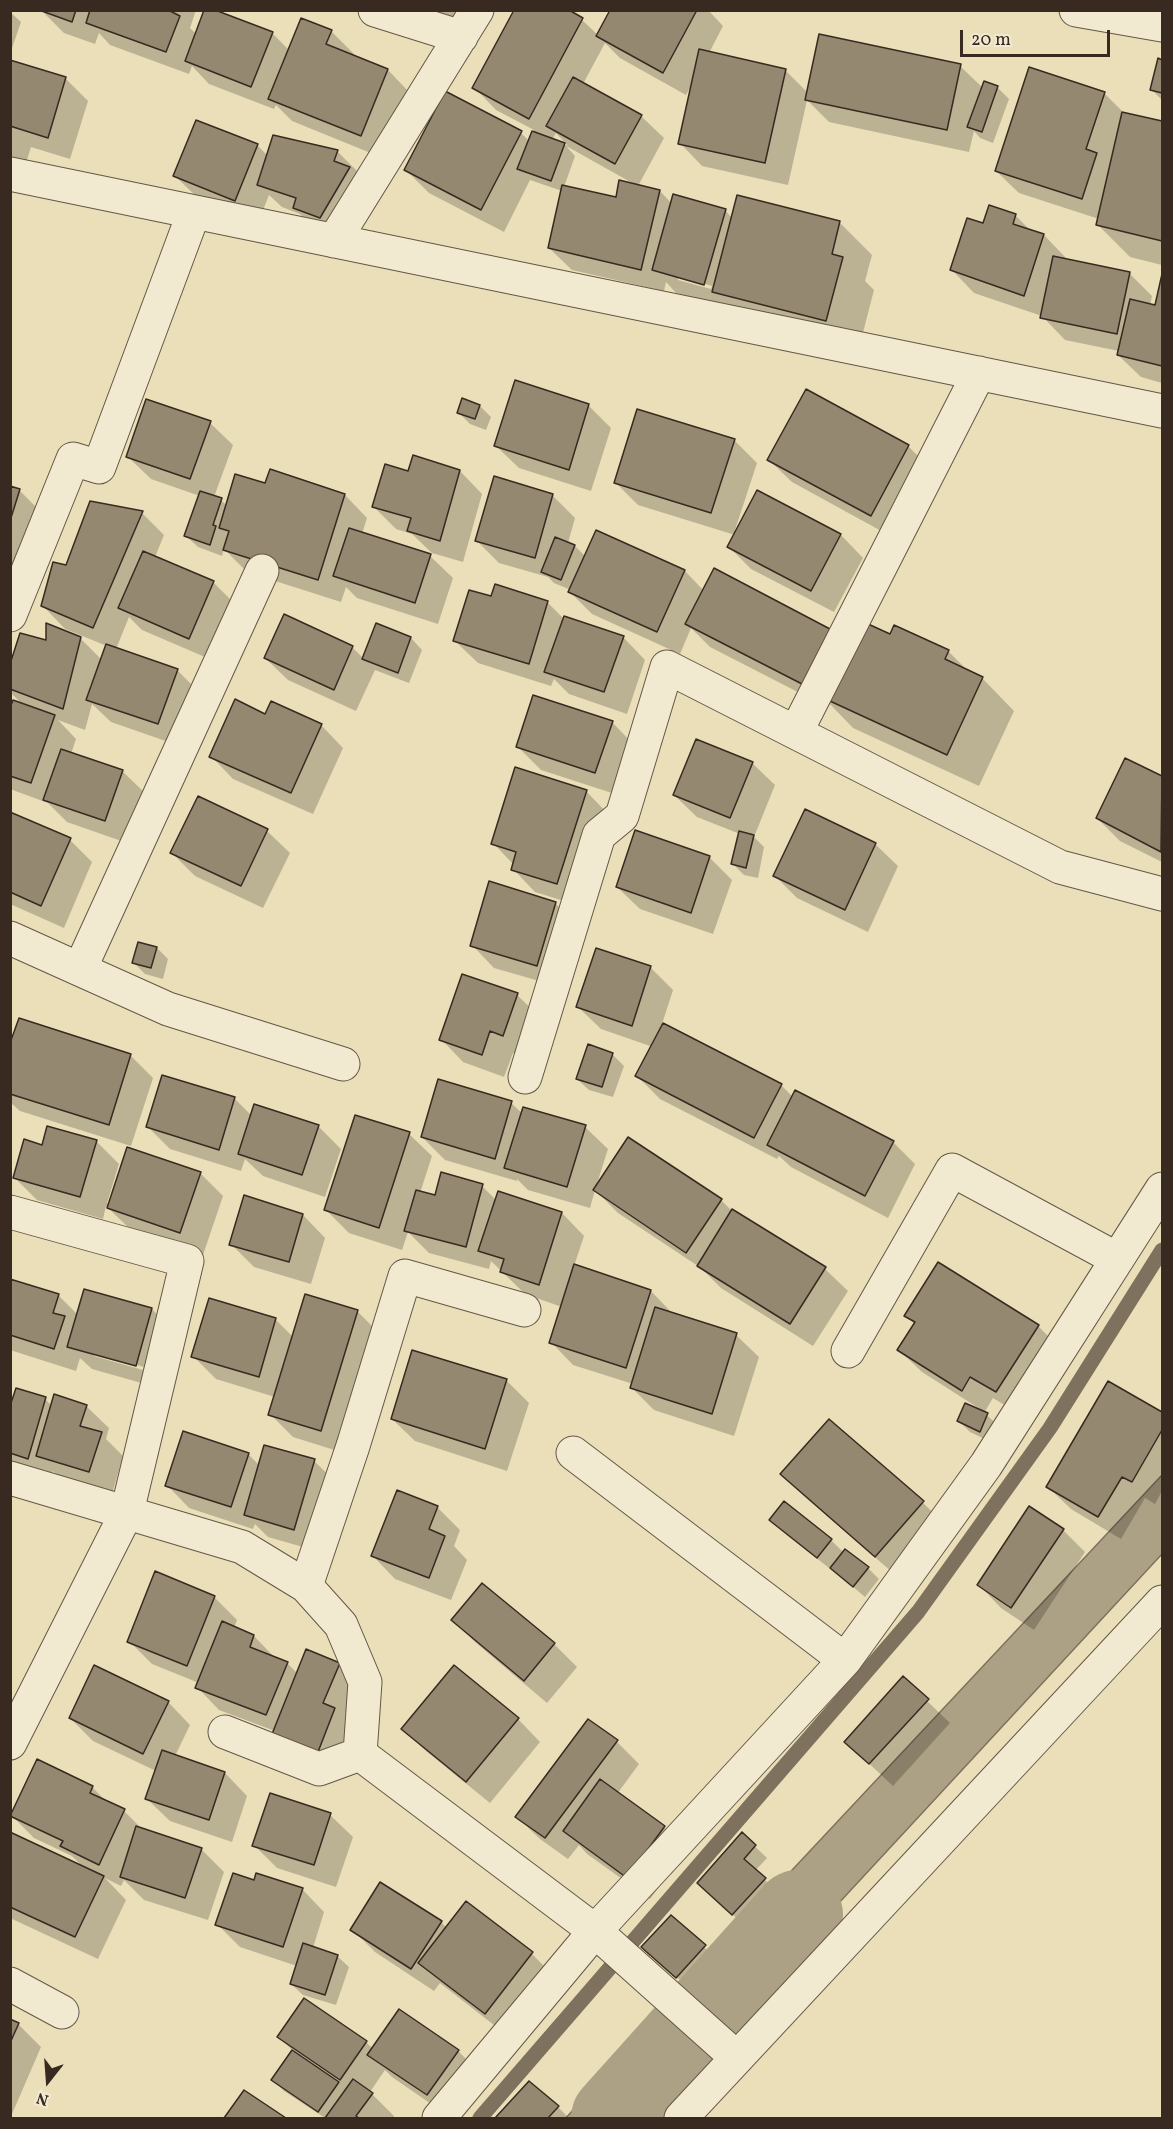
<!DOCTYPE html>
<html>
<head>
<meta charset="utf-8">
<style>
	body { margin:0 }
	#map { position:relative; width:1173px; height:2129px; overflow:hidden; background:#eadfb8; font-family:Vollkorn,serif }
	canvas { display:block }
	.frame { position:absolute; inset:0; border:12px solid #382a21; pointer-events:none }
	.north { position:absolute; left:18px; top:2051px; width:60px; height:60px; -webkit-text-stroke:4px #f1ead1; paint-order:stroke; rotate:197deg; font-size:16px; font-weight:700; line-height:24px; text-align:center; color:#382a21 }
	.north::after { content:''; display:block; margin:auto; width:21px; height:27px; background:#382a21; clip-path:polygon(50% 0,100% 100%,50% 72%,0 100%) }
	.scale { position:absolute; left:960px; top:30px; width:150px; height:27px; box-sizing:border-box; border:3px solid #382a21; border-top:0; padding-left:8px; font-size:18px; line-height:21px; white-space:nowrap; color:#382a21; -webkit-text-stroke:4px #f1ead1; paint-order:stroke }
</style>
</head>
<body>
<div id="map">
<canvas width="1173" height="2129"></canvas>
<div class="frame"></div>
<div class="north">N</div>
<div class="scale">20 m</div>
</div>
<script>
const ctx = document.querySelector('canvas').getContext('2d');
ctx.lineJoin = 'round';
function fill(path, color) {
  ctx.fillStyle = color;
  ctx.fill(path, 'evenodd');
}
function toPath(rows) {
  const path = new Path2D();
  for (const r of rows) {
    path.moveTo(r[0], r[1]);
    for (let i = 2; i < r.length; i += 2) path.lineTo(r[i], r[i + 1]);
  }
  return path;
}
function strokePath(path, color, width, dash) {
  ctx.strokeStyle = color;
  ctx.lineWidth = width;
  ctx.lineCap = dash ? 'butt' : 'round';
  ctx.setLineDash(dash || []);
  ctx.stroke(path);
}
const water = toPath([
	[1162,1475,1162,1554,737,2013,720,2012,691,1978,1162,1475],
	[655,2016,701,2061,647,2118,566,2118,655,2016]
]);
const shadow = toPath([
	[41,10,196,10,190,28,197,35,272,33,289,50,331,31,354,54,353,56,388,70,410,93,383,158,292,121,276,105,274,109,209,84,192,66,189,74,110,45,99,33,95,44,64,33],
	[411,10,465,10,450,35],
	[565,10,582,20,598,35,612,10,708,10,723,26,709,53,785,70,808,93,960,66,983,88,984,83,998,88,1009,99,993,143,980,138,974,131,969,152,829,122,807,100,788,185,702,166,680,143,692,84,686,95,620,58,605,43,583,84,641,116,664,138,638,186,660,191,672,204,725,210,732,218,839,222,872,255,865,281,874,290,858,352,727,307,676,293,666,282,664,291,572,270,549,248,562,191,530,180,504,232,429,193,406,170,521,133,529,141,534,130,496,110,474,87],
	[556,133,568,146,552,140],
	[567,147,568,147,634,184,617,199,564,187,575,156],
	[678,276,712,286,711,289,678,280],
	[10,12,21,22,10,54],
	[1159,60,1162,61,1162,100,1152,90],
	[10,62,66,79,88,101,70,159,31,147,22,176,10,172],
	[1104,93,1125,114,1162,123,1162,265,1130,257,1098,225,1099,219,1019,193,996,171],
	[257,145,268,156,337,151,360,174,372,190,317,231,300,214,282,207,269,195,258,223,198,198,175,176],
	[1015,215,1031,231,1044,235,1066,258,1066,260,1130,274,1152,296,1150,306,1156,307,1162,280,1162,383,1141,377,1118,355,1119,351,1065,340,1042,316,974,293,952,270,983,225],
	[807,391,909,447,931,469,894,538,792,482,769,460],
	[588,405,611,428,591,491,519,468,496,446],
	[480,406,491,417,486,430,470,424,459,413],
	[210,423,233,445,214,497,221,500,227,506,266,485,345,495,367,518,362,534,430,556,453,578,438,624,357,598,346,587,341,602,247,572,224,549,222,556,198,547,186,536,200,496,151,479,128,457],
	[734,440,757,463,735,530,737,531,757,492,841,535,863,558,834,612,751,569,729,547,735,535,638,505,615,482],
	[460,471,482,494,463,562,432,553,412,534,396,529,373,506,409,473],
	[10,487,19,490,42,513,10,574],
	[552,495,575,518,568,543,575,546,586,557,597,532,685,571,704,591,830,630,891,636,948,651,969,672,982,678,1014,711,979,786,853,728,827,701,825,706,710,647,691,628,680,654,592,614,570,592,571,590,554,583,548,577,499,563,476,540],
	[142,513,164,535,155,557,213,582,236,605,212,660,142,630,129,617,116,649,177,670,200,693,180,746,111,722,92,704,85,730,58,720,76,739,71,754,122,771,145,793,127,843,67,822,48,803,10,789,10,714,24,706,10,692,10,669,48,642,80,638,102,660,107,646,65,629,43,606,67,567],
	[492,598,547,602,564,619,623,637,645,660,627,714,569,694,554,679,551,686,478,663,455,641],
	[285,616,352,647,363,658,376,625,411,638,422,650,409,683,375,670,356,711,288,680,265,658],
	[266,716,321,725,343,748,313,814,233,779,211,756],
	[612,722,634,745,618,795,541,770,518,747],
	[1126,760,1162,778,1162,862,1120,841,1097,818],
	[752,763,775,785,754,837,764,847,758,878,744,875,733,864,740,834,697,817,674,795],
	[586,791,608,814,580,906,535,892,513,869,514,865,493,843],
	[10,814,70,840,92,862,64,928,10,904],
	[267,831,290,853,263,908,195,876,172,853],
	[875,844,898,866,868,932,797,898,775,876],
	[709,857,732,880,713,934,640,909,617,887],
	[555,903,578,926,560,987,494,968,472,945],
	[157,948,168,959,163,979,145,974,134,963],
	[650,967,673,990,662,1024,781,1085,793,1097,893,1142,915,1164,888,1218,791,1167,779,1156,777,1159,660,1099,637,1076,653,1047,601,1029,578,1007],
	[517,995,540,1017,525,1057,513,1053,504,1077,463,1062,441,1039],
	[10,1048,130,1055,153,1078,131,1146,20,1111,10,1102],
	[612,1054,624,1066,613,1097,589,1090,577,1079],
	[234,1098,252,1116,318,1126,341,1149,325,1197,263,1176,245,1159,241,1171,170,1149,148,1127],
	[511,1103,522,1113,585,1127,608,1149,596,1187,629,1139,721,1200,731,1210,825,1269,848,1291,813,1346,721,1288,701,1268,618,1213,595,1190,590,1208,528,1190,517,1179,517,1181,445,1160,422,1137],
	[409,1134,432,1156,420,1193,436,1197,482,1186,496,1200,562,1213,584,1236,574,1266,651,1291,673,1314,736,1335,759,1357,734,1436,654,1410,632,1388,633,1384,573,1365,551,1342,562,1307,525,1294,491,1261,489,1269,429,1253,408,1232,402,1250,349,1233,326,1210],
	[96,1141,119,1164,107,1203,110,1204,200,1173,223,1196,203,1255,131,1230,106,1206,103,1219,37,1200,14,1177,43,1147],
	[303,1215,325,1238,311,1284,254,1267,231,1244],
	[10,1280,58,1295,78,1315,85,1291,152,1309,174,1332,159,1388,92,1369,80,1358,76,1371,10,1350],
	[94,1353,144,1367,143,1370,94,1356],
	[210,1299,276,1320,294,1338,357,1311,380,1334,344,1453,293,1437,270,1414,275,1397,216,1379,193,1356],
	[906,1315,1038,1326,1061,1349,1019,1414,993,1398,984,1413,999,1426,991,1442,970,1432,959,1421,980,1409,922,1372,899,1350,915,1325],
	[506,1380,529,1403,507,1471,415,1441,392,1419],
	[1109,1383,1162,1414,1162,1491,1155,1504,1145,1498,1121,1539,1071,1509,1048,1487],
	[45,1399,52,1406,86,1406,109,1428,106,1439,123,1456,112,1494,60,1478,53,1471,51,1480,10,1468,10,1411],
	[829,1421,923,1503,946,1525,899,1578,804,1496,782,1474],
	[248,1454,260,1466,314,1461,337,1483,317,1551,268,1537,255,1524,253,1529,189,1508,167,1485],
	[784,1503,831,1540,844,1553,868,1568,879,1579,865,1597,830,1567,829,1568,782,1531,771,1520],
	[437,1507,460,1530,454,1546,467,1560,451,1600,395,1579,373,1556],
	[1063,1530,1085,1552,1034,1630,1001,1608,979,1585],
	[482,1585,554,1644,577,1667,547,1703,475,1642,453,1620],
	[214,1597,237,1620,234,1628,254,1636,276,1659,287,1663,298,1674,339,1665,361,1687,340,1774,275,1731,219,1710,197,1687,199,1683,152,1664,129,1641],
	[903,1678,950,1723,893,1786,846,1742],
	[168,1702,190,1725,175,1756,225,1773,247,1796,232,1842,170,1821,147,1799,156,1771,93,1741,70,1718],
	[518,1719,540,1742,490,1803,426,1751,403,1729],
	[617,1742,639,1764,617,1794,664,1827,686,1850,650,1899,587,1854,579,1845,568,1859,540,1839,517,1817],
	[92,1787,108,1803,124,1811,143,1830,201,1849,224,1872,208,1920,144,1900,124,1880,121,1886,105,1878,126,1900,98,1959,10,1918,10,1834,84,1868,72,1856,34,1838,12,1816],
	[330,1815,353,1837,336,1887,277,1868,254,1845],
	[743,1835,767,1858,755,1871,776,1890,744,1925,710,1894],
	[255,1882,302,1889,324,1912,313,1948,337,1956,349,1967,336,2005,303,1995,291,1984,297,1966,240,1947,217,1924],
	[381,1884,441,1922,447,1928,532,1954,554,1976,508,2036,440,1983,434,1991,375,1952,352,1929],
	[671,1917,716,1958,689,1988,655,1958],
	[10,2021,18,2024,41,2047,12,2114,10,2114],
	[279,2037,366,2042,373,2049,458,2051,480,2073,450,2117,392,2077,385,2070,370,2092,394,2116,393,2118,325,2118,284,2091,273,2080,293,2051],
	[530,2083,558,2107,569,2118,497,2118],
	[244,2092,283,2118,226,2118]
]);
const stream = toPath([
	[480,2118,918,1612,1050,1428,1162,1250]
]);
const river = toPath([
	[616,2118,798,1915]
]);
const building = toPath([
	[39,10,76,10,72,22,39,10],
	[90,10,168,10,180,16,166,52,86,23,90,10],
	[204,10,215,10,273,32,251,87,185,61,204,10],
	[514,10,569,10,583,18,529,119,472,88,514,10],
	[610,10,697,10,663,73,596,36,610,10],
	[301,18,332,30,326,44,388,69,361,136,268,99,301,18],
	[819,34,961,64,947,130,805,100,819,34],
	[699,49,786,69,765,163,678,144,699,49],
	[1158,58,1162,60,1162,93,1150,90,1158,58],
	[10,60,66,77,48,138,10,126,10,60],
	[1029,67,1105,92,1086,149,1097,153,1082,199,995,171,1029,67],
	[573,77,642,115,615,164,546,126,573,77],
	[984,81,998,86,982,132,967,127,984,81],
	[445,91,522,131,481,210,404,170,445,91],
	[1122,112,1162,121,1162,241,1096,225,1122,112],
	[196,120,258,144,235,201,173,176,196,120],
	[532,131,565,143,551,181,517,169,532,131],
	[273,135,338,150,334,161,350,167,320,218,293,208,296,198,257,185,273,135],
	[619,180,660,190,641,270,548,248,562,185,616,197,619,180],
	[673,194,726,209,704,285,652,270,673,194],
	[737,195,840,221,832,254,843,257,826,321,712,292,737,195],
	[989,205,1016,214,1013,224,1044,234,1024,296,950,270,967,218,983,223,989,205],
	[1053,256,1130,272,1117,334,1040,318,1053,256],
	[1162,274,1162,366,1117,355,1130,299,1155,305,1162,274],
	[515,380,589,404,569,470,494,446,515,380],
	[806,389,909,445,871,516,767,460,806,389],
	[462,398,480,405,475,419,457,413,462,398],
	[146,399,211,421,190,479,126,457,146,399],
	[637,409,735,439,711,513,614,483,637,409],
	[413,455,460,470,440,541,407,531,411,518,372,507,385,464,408,471,413,455],
	[270,469,345,494,318,580,223,550,229,531,219,528,235,474,265,483,270,469],
	[494,476,553,494,535,558,475,541,494,476],
	[10,486,20,489,10,521,10,486],
	[757,490,841,534,811,591,727,547,757,490],
	[200,491,222,498,213,525,216,526,210,545,184,536,200,491],
	[90,501,143,511,93,628,41,606,53,562,66,565,90,501],
	[349,528,431,554,415,603,333,576,349,528],
	[596,530,685,570,657,632,568,592,596,530],
	[555,537,575,545,561,580,541,572,555,537],
	[143,551,214,581,189,639,118,608,143,551],
	[714,568,830,629,802,684,685,624,714,568],
	[495,584,548,601,529,664,453,641,469,590,491,596,495,584],
	[284,614,353,646,334,690,264,658,284,614],
	[564,616,624,636,604,692,544,672,564,616],
	[855,618,890,634,894,625,949,650,945,659,983,677,947,755,819,696,855,618],
	[46,623,81,637,63,709,10,689,10,664,20,633,46,640,46,623],
	[376,623,411,637,398,673,362,659,376,623],
	[106,644,178,669,158,724,86,700,106,644],
	[533,695,613,721,595,773,516,747,533,695],
	[235,699,265,714,271,701,322,724,291,793,209,757,235,699],
	[13,700,55,715,31,783,10,776,10,708,13,700],
	[696,739,753,762,730,818,673,795,696,739],
	[61,749,123,770,105,821,43,800,61,749],
	[1125,758,1162,776,1161,852,1096,818,1125,758],
	[515,767,587,790,557,884,511,870,516,852,491,844,515,767],
	[198,796,268,829,241,886,170,853,198,796],
	[805,809,876,843,845,910,773,876,805,809],
	[10,812,71,838,41,906,10,892,10,812],
	[635,830,710,856,691,913,616,887,635,830],
	[739,831,754,835,746,868,731,864,739,831],
	[489,881,556,902,537,966,470,946,489,881],
	[138,942,157,947,151,968,132,963,138,942],
	[596,948,651,966,632,1026,576,1007,596,948],
	[462,974,518,993,503,1036,490,1031,482,1055,439,1040,462,974],
	[19,1018,131,1054,109,1125,10,1094,10,1043,19,1018],
	[663,1023,782,1084,754,1138,635,1076,663,1023],
	[588,1044,613,1053,602,1087,576,1079,588,1044],
	[162,1075,235,1097,219,1150,146,1127,162,1075],
	[438,1079,512,1101,495,1159,421,1137,438,1079],
	[795,1090,894,1141,865,1196,767,1145,795,1090],
	[254,1104,319,1125,302,1175,238,1154,254,1104],
	[523,1107,586,1125,567,1187,504,1168,523,1107],
	[355,1115,410,1132,379,1228,324,1210,355,1115],
	[47,1126,97,1140,80,1197,13,1178,24,1139,42,1145,47,1126],
	[628,1137,722,1199,686,1253,593,1190,628,1137],
	[127,1147,201,1172,180,1233,107,1208,127,1147],
	[441,1172,483,1184,466,1247,404,1231,416,1190,435,1195,441,1172],
	[498,1191,562,1212,539,1285,500,1272,504,1259,478,1251,498,1191],
	[244,1195,303,1214,289,1262,229,1245,244,1195],
	[732,1209,826,1267,790,1324,697,1266,732,1209],
	[938,1262,1039,1325,996,1392,970,1377,962,1391,897,1350,915,1322,904,1316,938,1262],
	[574,1264,651,1290,626,1368,549,1343,574,1264],
	[10,1279,59,1294,53,1313,65,1316,54,1349,10,1335,10,1279],
	[84,1289,152,1308,136,1366,67,1347,84,1289],
	[305,1294,358,1310,321,1431,268,1415,305,1294],
	[209,1298,276,1318,259,1377,191,1357,209,1298],
	[655,1307,737,1333,712,1414,630,1388,655,1307],
	[412,1350,507,1379,485,1449,391,1419,412,1350],
	[1108,1381,1162,1412,1162,1430,1132,1482,1122,1477,1098,1517,1046,1487,1108,1381],
	[16,1388,46,1397,28,1459,10,1453,10,1406,16,1388],
	[54,1394,87,1405,80,1426,102,1432,89,1472,36,1456,54,1394],
	[965,1403,988,1413,980,1432,957,1421,965,1403],
	[829,1419,924,1501,875,1557,780,1474,829,1419],
	[183,1431,249,1453,231,1507,165,1486,183,1431],
	[264,1445,315,1459,294,1530,244,1515,264,1445],
	[397,1490,438,1506,429,1529,445,1536,429,1578,371,1556,397,1490],
	[784,1501,832,1539,817,1558,769,1520,784,1501],
	[1029,1506,1064,1529,1011,1608,977,1585,1029,1506],
	[845,1549,869,1567,853,1587,830,1568,845,1549],
	[155,1571,215,1596,187,1666,127,1642,155,1571],
	[482,1583,555,1643,524,1681,451,1620,482,1583],
	[222,1621,254,1635,250,1647,288,1662,266,1715,195,1688,222,1621],
	[306,1649,340,1663,323,1703,335,1708,318,1752,272,1734,306,1649],
	[94,1665,169,1701,143,1754,69,1718,94,1665],
	[454,1665,519,1718,466,1782,401,1729,454,1665],
	[903,1676,929,1699,869,1764,844,1742,903,1676],
	[588,1719,618,1740,545,1838,515,1817,588,1719],
	[162,1750,225,1772,209,1820,145,1799,162,1750],
	[37,1759,93,1786,90,1793,125,1809,99,1865,60,1846,63,1841,10,1816,37,1759],
	[600,1779,665,1826,627,1878,563,1831,600,1779],
	[270,1793,331,1813,314,1865,252,1846,270,1793],
	[136,1826,202,1848,185,1898,120,1877,136,1826],
	[10,1832,104,1876,75,1937,10,1907,10,1832],
	[742,1832,756,1845,744,1859,766,1878,732,1915,697,1883,742,1832],
	[233,1873,254,1880,256,1873,303,1888,283,1947,215,1925,233,1873],
	[380,1882,442,1921,411,1969,350,1930,380,1882],
	[466,1901,533,1952,485,2014,418,1963,466,1901],
	[671,1915,706,1945,676,1978,641,1947,671,1915],
	[303,1943,338,1955,325,1995,290,1984,303,1943],
	[304,1998,367,2041,340,2080,277,2037,304,1998],
	[399,2009,459,2050,427,2095,367,2055,399,2009],
	[10,2019,19,2023,10,2043,10,2019],
	[292,2050,339,2082,318,2112,271,2080,292,2050],
	[353,2079,373,2093,356,2116,359,2118,325,2118,353,2079],
	[529,2081,559,2106,548,2118,495,2118,529,2081],
	[244,2090,286,2118,224,2118,244,2090]
]);
const street = toPath([
	[375,10,461,37],
	[1076,10,1162,25],
	[10,174,1162,411],
	[334,241,477,10],
	[10,615,73,459,99,467,194,212],
	[796,732,979,373],
	[10,938,168,1009,343,1064],
	[80,969,262,571],
	[525,1077,599,835,622,816,667,667,1060,867,1162,894],
	[10,1212,187,1261,127,1512,10,1743],
	[848,1351,952,1170,1117,1259],
	[573,1453,845,1660],
	[10,1478,242,1547,306,1586,341,1625,365,1682,360,1754,595,1931,737,2058],
	[306,1586,353,1446,405,1276,524,1310],
	[225,1732,319,1769,360,1754],
	[10,1984,62,2012],
	[439,2118,595,1931,845,1660,986,1465,1162,1189],
	[681,2118,1162,1602]
]);
fill(water, '#ada185');
strokePath(water, '#7e715d', 1.5);
fill(shadow, '#0003');
strokePath(stream, '#7e715d', 15);
strokePath(river, '#ada185', 90);
fill(building, '#958870');
strokePath(building, '#382a21', 1.5);
strokePath(street, '#645747', 35);
strokePath(street, '#f1ead1', 33);
</script>
</body>
</html>
